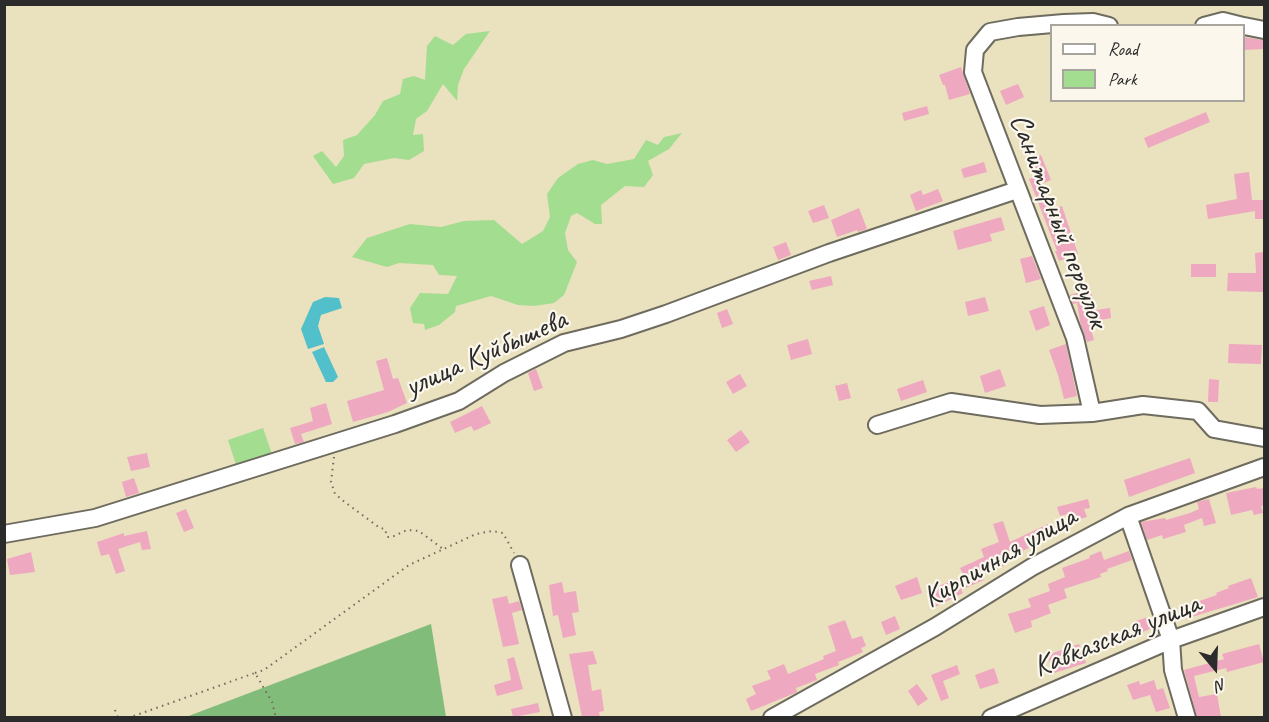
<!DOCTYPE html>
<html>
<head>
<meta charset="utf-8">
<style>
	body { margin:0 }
	#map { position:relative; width:1269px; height:722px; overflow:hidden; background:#eae1bf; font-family:Caveat,sans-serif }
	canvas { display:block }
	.frame { position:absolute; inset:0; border:6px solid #2b2b2b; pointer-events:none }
	.legend { position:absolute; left:1050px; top:24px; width:195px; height:78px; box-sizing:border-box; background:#fbf7ec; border:2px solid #a8a59f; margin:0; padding:8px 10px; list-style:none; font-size:18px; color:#2b2b2b }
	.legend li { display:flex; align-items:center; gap:12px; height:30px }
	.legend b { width:30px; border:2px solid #a8a59f }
	.north { position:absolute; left:1185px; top:638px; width:60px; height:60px; -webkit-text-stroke:4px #fbf7ec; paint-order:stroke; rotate:161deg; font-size:16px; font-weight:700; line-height:24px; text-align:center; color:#2b2b2b }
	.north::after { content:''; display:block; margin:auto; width:21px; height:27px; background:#2b2b2b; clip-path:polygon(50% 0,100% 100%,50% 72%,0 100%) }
</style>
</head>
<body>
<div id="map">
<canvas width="1269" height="722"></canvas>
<div class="frame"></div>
<ul class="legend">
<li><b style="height:8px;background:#fff"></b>Road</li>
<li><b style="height:16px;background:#a3dd90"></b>Park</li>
</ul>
<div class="north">N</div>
</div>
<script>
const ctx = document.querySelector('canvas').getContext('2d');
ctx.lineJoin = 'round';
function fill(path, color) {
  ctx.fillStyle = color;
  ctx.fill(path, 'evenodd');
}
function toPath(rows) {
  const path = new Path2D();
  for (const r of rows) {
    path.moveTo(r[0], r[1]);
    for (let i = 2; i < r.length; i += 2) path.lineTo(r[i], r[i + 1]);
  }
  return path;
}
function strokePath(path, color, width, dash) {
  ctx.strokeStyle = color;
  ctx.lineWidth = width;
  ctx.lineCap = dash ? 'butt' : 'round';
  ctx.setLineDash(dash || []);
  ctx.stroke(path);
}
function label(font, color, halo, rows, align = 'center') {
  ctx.font = font + ' Caveat,sans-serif';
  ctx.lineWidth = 4.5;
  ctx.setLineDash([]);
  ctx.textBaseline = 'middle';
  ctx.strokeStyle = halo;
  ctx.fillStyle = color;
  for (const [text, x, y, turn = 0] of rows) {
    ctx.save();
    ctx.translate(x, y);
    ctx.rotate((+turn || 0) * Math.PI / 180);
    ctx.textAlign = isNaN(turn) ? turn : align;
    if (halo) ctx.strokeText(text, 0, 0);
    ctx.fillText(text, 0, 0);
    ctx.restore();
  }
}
const green = toPath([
	[490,31,464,69,458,85,457,101,443,84,427,111,416,119,413,135,423,134,424,151,409,160,394,158,364,164,354,178,333,184,313,156,322,151,336,167,344,156,343,140,357,135,375,115,383,101,400,94,403,79,414,76,425,80,427,46,435,36,453,45,466,34],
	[682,133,669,149,648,161,653,175,644,187,625,186,601,205,602,224,595,224,577,213,571,216,565,233,568,250,577,262,564,295,554,303,534,306,518,305,491,296,456,306,455,312,439,325,425,330,424,324,413,323,410,308,420,293,448,294,457,276,439,275,433,265,399,263,387,267,352,257,367,238,410,224,441,227,464,221,494,220,522,244,543,231,550,217,547,194,558,178,578,164,593,160,607,164,634,159,646,140,658,145,664,137],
	[263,428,273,457,237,468,228,440]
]);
const forest = toPath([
	[431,624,446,717,186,717]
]);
const water = toPath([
	[325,297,339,298,342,308,321,315,318,326,324,344,308,349,301,329,313,302],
	[324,347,338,377,333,382,326,382,312,352]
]);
const building = toPath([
	[1244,37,1263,40,1263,49,1244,50],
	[961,67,970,94,949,100,945,85,943,85,939,75],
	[1018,84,1024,97,1006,105,1000,91],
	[927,106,929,114,904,121,902,113],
	[1206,112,1210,122,1148,148,1144,138],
	[1041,155,1051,180,1041,184,1053,209,1062,206,1078,254,1059,261,1055,251,1057,251,1029,179,1035,177,1029,159],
	[984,162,987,172,964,178,961,169],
	[1249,172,1252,200,1264,200,1264,219,1255,219,1255,211,1208,219,1206,205,1237,199,1234,174],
	[938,189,943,201,916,211,910,195,921,190,923,195],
	[824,205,829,218,813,223,808,211],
	[859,208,867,229,858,232,857,230,837,237,831,220],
	[1001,217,1005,230,990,234,992,241,958,250,953,231],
	[786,242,791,255,778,260,773,247],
	[1264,252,1264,292,1227,291,1228,273,1256,273,1255,253],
	[1032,256,1041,279,1026,283,1020,259],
	[1191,264,1216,264,1216,277,1191,277],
	[831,276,833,285,812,290,809,281],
	[1090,289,1096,310,1110,308,1111,318,1089,322,1094,340,1087,342,1080,322,1077,303,1073,304,1070,295],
	[985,297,989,311,968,316,965,302],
	[1044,306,1050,325,1036,331,1029,311],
	[727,309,733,324,722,328,717,313],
	[808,339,812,354,791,360,787,345],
	[1066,344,1077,396,1064,399,1058,375,1049,350],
	[1229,344,1262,345,1261,364,1228,363],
	[387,358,393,379,398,378,407,403,388,412,353,422,347,401,384,390,376,361],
	[536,369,543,388,534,391,528,373],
	[1000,369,1006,386,985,393,980,376],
	[740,374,747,386,733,394,726,382],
	[1209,379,1219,380,1218,402,1208,402],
	[923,380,927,392,901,401,897,389],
	[847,383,851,398,839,401,835,386],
	[326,403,332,424,301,434,304,442,295,444,290,428,313,421,310,408],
	[482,406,491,423,474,431,471,426,455,433,450,422],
	[741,430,750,442,736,452,727,440],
	[147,453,150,467,131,471,127,457],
	[1190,458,1195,473,1129,497,1124,480],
	[134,478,139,493,126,497,122,482],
	[1256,487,1257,489,1264,488,1264,505,1261,506,1263,513,1254,515,1252,510,1231,515,1226,493],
	[1088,499,1090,508,1084,509,1087,517,1073,521,1071,513,1060,516,1057,507],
	[1209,499,1216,523,1204,526,1202,518,1184,525,1186,532,1163,539,1162,535,1147,540,1141,522,1165,518,1166,520,1190,513,1199,509,1197,502],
	[186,509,194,528,184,532,176,513],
	[1003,521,1010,542,1048,524,1052,537,1028,546,1029,548,1020,552,1018,549,1000,555,1004,566,981,574,984,580,961,590,963,593,933,608,926,591,964,576,960,568,984,557,981,549,999,542,993,524],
	[147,531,151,549,142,550,140,542,118,549,125,571,116,574,109,554,101,556,97,542,124,533,124,536],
	[1101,551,1104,560,1129,551,1132,560,1107,569,1108,571,1100,574,1101,577,1064,589,1067,598,1048,605,1051,613,1031,621,1032,627,1015,633,1008,614,1031,607,1028,599,1050,591,1048,584,1065,577,1062,568,1090,558,1089,556],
	[31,552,35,572,10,575,7,559],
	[917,577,922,593,901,600,895,586],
	[1251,578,1258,597,1185,619,1181,607,1217,595,1216,593,1229,588,1228,586],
	[562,582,564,593,576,591,579,612,572,613,576,635,563,638,558,615,553,616,549,585],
	[507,596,509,604,519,601,522,610,512,613,519,644,503,647,492,599],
	[895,616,900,629,886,635,881,622],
	[1148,617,1153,628,1137,634,1133,622],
	[845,620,852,639,862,636,866,646,861,648,863,652,838,662,839,665,815,674,817,680,796,688,797,692,795,693,751,711,746,699,756,694,752,686,771,679,767,671,784,664,788,674,824,659,823,656,836,651,828,626],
	[1079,644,1086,663,1054,673,1047,655],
	[1259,644,1264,662,1227,672,1226,668,1194,676,1199,697,1217,694,1221,717,1197,717,1184,670,1224,659,1222,654],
	[593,651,597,664,588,665,592,691,601,689,604,711,599,712,600,717,582,717,569,654],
	[514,657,523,689,497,696,494,685,511,680,507,659],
	[957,665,960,674,943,681,949,698,941,701,931,675],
	[994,668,999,683,980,689,975,675],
	[1154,680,1157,690,1163,688,1170,708,1156,712,1150,695,1133,700,1127,685,1139,681,1140,685],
	[917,684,928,699,918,706,908,691],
	[538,703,540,712,513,717,511,709]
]);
const path = toPath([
	[334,457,331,482,335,494,346,503,380,528,385,529,387,537,392,537,407,530,419,531,443,549],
	[255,673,264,670,409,565,476,534,492,531,503,533,514,553],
	[115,710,118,718],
	[128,718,255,673,272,702,276,718]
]);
const minor = toPath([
	[1204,26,1223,21,1243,26],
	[1244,26,1264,30],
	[1092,413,1075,338,973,72,975,50,990,32,1018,27,1064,23,1093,22,1109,26],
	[877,425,951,402,1040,415,1092,413,1143,405,1198,411,1214,429,1264,438],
	[1128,516,1171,640,1173,670,1187,718],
	[4,534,95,518,395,424,459,401,504,373,564,343,621,329,666,314,829,253,1017,190],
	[520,565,563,718],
	[772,718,935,627,1032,567,1128,516,1264,467],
	[991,718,1171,640,1264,607]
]);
const streetNames = [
	["Санитарный переулок",1058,221,69],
	["улица Куйбышева",486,354,-24],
	["Кирпичная улица",1000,558,-30],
	["Кавказская улица",1117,636,-22]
];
fill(green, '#a3dd90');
fill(forest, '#82bc7a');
fill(water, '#52c0ca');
fill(building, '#eea8bf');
strokePath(minor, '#6e6b5f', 20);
strokePath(path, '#6e6b5f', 2, [1.5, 4.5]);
strokePath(minor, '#fff', 16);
label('30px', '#2b2b2b', '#fbf7ec', streetNames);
</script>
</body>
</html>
